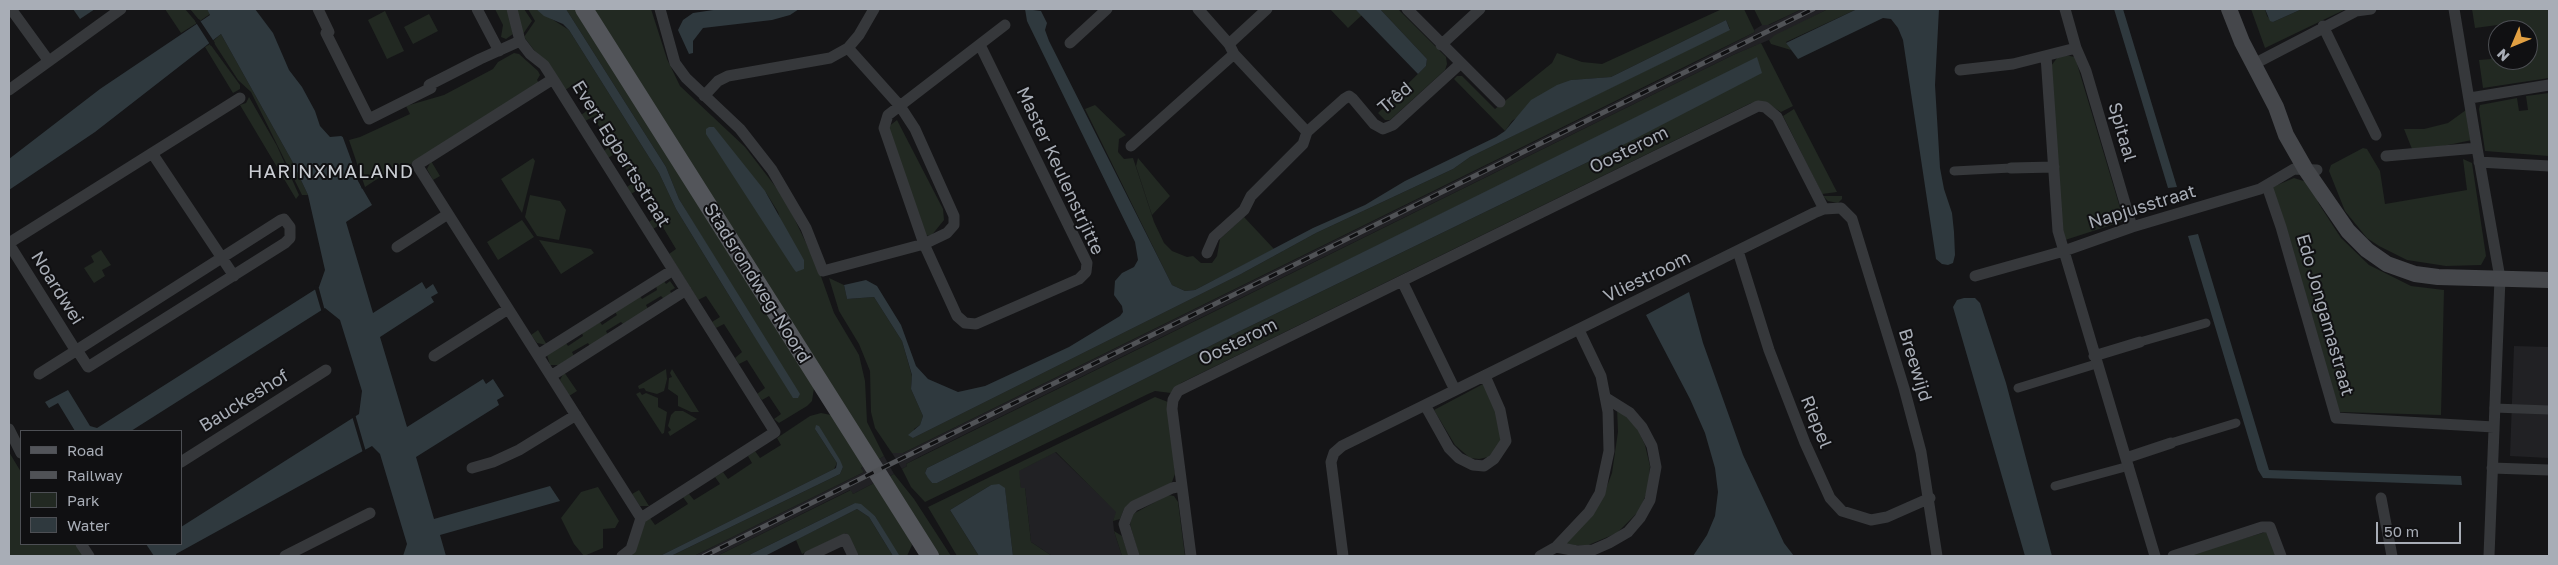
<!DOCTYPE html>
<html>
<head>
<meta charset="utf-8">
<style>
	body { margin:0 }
	#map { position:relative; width:2558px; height:565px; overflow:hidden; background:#151517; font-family:"Golos Text",sans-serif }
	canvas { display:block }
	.frame { position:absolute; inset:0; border:10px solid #a8adb6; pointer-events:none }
	.legend { position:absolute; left:20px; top:430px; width:162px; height:115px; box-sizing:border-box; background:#101012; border:1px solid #4d4f54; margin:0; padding:6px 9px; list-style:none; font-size:15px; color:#a8adb6 }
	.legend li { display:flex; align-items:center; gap:10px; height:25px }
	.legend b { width:25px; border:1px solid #4d4f54 }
	.north { position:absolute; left:2488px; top:20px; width:50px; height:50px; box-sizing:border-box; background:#101012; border:1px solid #4d4f54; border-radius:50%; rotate:225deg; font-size:14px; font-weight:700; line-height:20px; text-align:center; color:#a8adb6 }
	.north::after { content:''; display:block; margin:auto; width:18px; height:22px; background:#e2a042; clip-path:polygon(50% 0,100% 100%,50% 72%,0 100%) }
	.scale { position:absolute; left:2376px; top:522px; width:85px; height:22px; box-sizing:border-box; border:2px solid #a8adb6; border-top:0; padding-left:6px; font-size:15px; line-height:18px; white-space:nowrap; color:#a8adb6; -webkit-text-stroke:4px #101012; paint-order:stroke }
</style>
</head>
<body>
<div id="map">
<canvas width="2558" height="565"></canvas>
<div class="frame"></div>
<ul class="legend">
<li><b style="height:6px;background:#53555a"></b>Road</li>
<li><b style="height:6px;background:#505256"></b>Railway</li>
<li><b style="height:14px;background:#222922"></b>Park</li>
<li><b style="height:14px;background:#2f393e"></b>Water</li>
</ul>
<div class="north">N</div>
<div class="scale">50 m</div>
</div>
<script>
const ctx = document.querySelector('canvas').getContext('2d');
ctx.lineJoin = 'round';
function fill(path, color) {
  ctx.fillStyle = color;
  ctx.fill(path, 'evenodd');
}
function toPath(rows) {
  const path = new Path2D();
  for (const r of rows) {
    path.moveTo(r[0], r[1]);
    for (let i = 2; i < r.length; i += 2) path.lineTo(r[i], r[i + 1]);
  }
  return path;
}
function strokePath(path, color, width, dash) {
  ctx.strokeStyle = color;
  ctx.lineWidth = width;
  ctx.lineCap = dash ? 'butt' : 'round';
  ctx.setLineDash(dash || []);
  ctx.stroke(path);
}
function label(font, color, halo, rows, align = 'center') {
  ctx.font = font + ' "Golos Text",sans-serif';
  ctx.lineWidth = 4;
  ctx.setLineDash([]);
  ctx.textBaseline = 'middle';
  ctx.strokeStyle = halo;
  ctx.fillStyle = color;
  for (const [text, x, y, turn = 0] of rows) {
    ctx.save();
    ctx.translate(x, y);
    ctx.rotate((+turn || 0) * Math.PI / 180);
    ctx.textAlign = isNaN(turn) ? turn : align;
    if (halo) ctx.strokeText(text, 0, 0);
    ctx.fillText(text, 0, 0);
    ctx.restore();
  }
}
const built = toPath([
	[1802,9,1828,9,1769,40,1733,55,921,456,906,464,907,466,902,469,892,453,903,453,1686,67,1755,32,1754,30,1762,25,1769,25],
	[2514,346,2549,347,2549,458,2510,456],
	[1055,452,1117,512,1113,521,1114,531,1122,556,1052,556,1031,542,1025,488,1021,488,1018,471],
	[884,456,894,474,888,477,878,460],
	[866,465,876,482,853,494,850,490,717,556,694,556,864,472,861,468]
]);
const green = toPath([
	[165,9,185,9,197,23,181,33],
	[190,9,207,9,210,14,200,21],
	[495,9,506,9,509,13,513,34,506,39,501,37,503,25],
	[517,9,524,9,532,21,523,34],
	[528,9,536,9,569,30,659,173,676,209,749,328,799,397,679,199,666,167,566,9,577,9,814,388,812,401,807,406,779,423,774,419,781,414,769,396,762,400,757,394,765,388,747,360,739,364,735,358,742,352,724,324,716,328,712,322,720,317,706,296,698,300,669,254,676,249,661,224,653,229,649,222,656,217,639,189,631,194,627,187,634,182,616,153,608,158,604,151,611,145,593,117,585,121,581,115,588,110,573,85,565,90,524,37,535,21],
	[590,9,651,9,667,59,680,86,745,147,785,199,818,268,834,313,859,355,865,381,867,422,884,456,878,460],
	[765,191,778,212,796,272],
	[1330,9,1355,9,1362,15,1348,28],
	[1380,9,1398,9,1446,57,1447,64,1445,70,1390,120,1385,120,1378,113,1426,66,1427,59],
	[1722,9,1744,9,1755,32,903,453,892,453,875,428,871,412,870,371,859,344,839,311,829,278,844,285,847,299,874,297,902,341,912,376,911,389,923,416,920,425,914,429,913,438,1241,274,1316,233,1453,169,1470,157,1730,29,1726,20,1611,77,1572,80,1512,121,1505,131,1454,79,1457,76,1462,76,1495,109,1552,63,1557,53,1582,62,1602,64],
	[1754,9,1802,9,1768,25,1762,25],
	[1828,9,1857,9,1786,42,1791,50,1771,44,1769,40,1775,35],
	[2251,9,2265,9,2267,16,2273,22,2302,9,2346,9,2265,48],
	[2472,9,2549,9,2549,78,2483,88,2479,60,2491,59,2491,56,2498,55,2498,60,2528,60,2528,30,2506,30,2505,24,2475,28],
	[385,11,404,51,387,59,368,20],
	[429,14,438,31,413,44,404,27],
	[221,34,292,161,308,195,302,195,251,92,238,80,216,46,213,41],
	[1761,43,1793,106,1781,112,1765,102,1751,103,1181,383,1171,393,1155,391,1148,394,925,502,911,487,902,469,907,466,906,464,1733,55],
	[1757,58,1623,145,1236,333,937,483,932,483,925,473,927,468],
	[210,44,240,85,240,89,233,93,205,47],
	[514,53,519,54,538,71,540,75,537,80,539,83,398,172,394,168,365,187,349,140,360,137,410,114,406,106,444,95,493,69,498,62],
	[2065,55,2075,57,2124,221,2062,241,2051,66,2057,58],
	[2549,93,2549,156,2485,151,2479,109,2480,105,2517,98,2519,111,2528,110,2526,96],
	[249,97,277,146,299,195,296,199,240,105,246,103],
	[1095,105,1126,135,1119,139,1118,152,1124,159,1133,158,1154,222,1164,243,1172,251,1187,257,1193,256,1201,263,1212,263,1217,256,1220,239,1244,217,1274,249,1195,290,1185,291,1172,285,1085,109],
	[1794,109,1837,192,1822,194,1783,116],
	[2466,110,2472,140,2424,150,2412,149,2404,129,2424,129,2448,123],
	[897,120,943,209,944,220,931,236,923,235,888,127],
	[2363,148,2367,149,2380,171,2385,204,2467,190,2463,159,2472,163,2486,256,2481,265,2446,266,2407,260,2379,246,2367,238,2345,211,2329,171,2331,165],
	[533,158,535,161,522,213,501,179],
	[1138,158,1170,196,1152,215,1136,166],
	[431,161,440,176,433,180,427,169],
	[2294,178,2310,183,2319,204,2341,238,2369,265,2411,286,2444,290,2441,415,2339,412,2270,188],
	[530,195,560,201,566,210,559,240,537,236,525,217],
	[1823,196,1842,196,1842,199,1838,203,1828,201],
	[522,220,534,237,498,260,487,242],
	[539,240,591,249,594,253,561,274],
	[101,250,111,265,102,270,105,276,94,283,84,268,94,262,91,256],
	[664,281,666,284,670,281,675,288,670,291,672,294,664,299,661,296,646,305,648,309,624,325,621,322,606,331,608,335,590,346,588,343,572,352,574,356,559,365,550,365,547,355,566,343,568,346,583,336,582,333,600,322,602,325,617,315,615,312,640,296,642,299,657,290,656,286],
	[538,330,547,345,537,343,531,335],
	[666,369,667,379,664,391,657,394,646,391,644,388,639,389,638,386],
	[672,369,699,412,691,412,678,406,678,396,668,389,669,378,672,377,670,373],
	[564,372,577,391,569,396,560,380],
	[1485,383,1496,408,1501,441,1496,450,1488,457,1479,459,1470,458,1455,445,1434,410],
	[640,392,642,395,646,393,658,398,658,407,667,412,664,433,662,434,636,394],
	[1155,397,1168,402,1175,474,1172,482,1124,509,1120,519,1113,521,1116,512,1056,452,1019,471,1021,488,1025,488,1031,542,1052,556,1013,556,1005,489,991,485,950,510,979,556,957,556,928,507],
	[1617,408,1636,426,1645,445,1650,466,1648,490,1639,511,1617,533,1586,546,1564,544,1604,494,1612,473,1618,432],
	[675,411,683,411,697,419,670,436,668,432,671,430,668,426,671,415],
	[821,413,831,415,866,465,861,468,864,472,694,556,671,556,840,474,843,467,815,429,837,463,834,469,660,556,632,556,644,522,650,518,655,525,688,504,683,497,689,494,694,500,720,484,715,477,723,472,728,479,752,463,748,456,755,451,760,458,781,445,777,438,810,416],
	[9,452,21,472,21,544,76,544,84,556,9,556],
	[894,474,914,499,951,556,938,556,888,477],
	[876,482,912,539,910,540,912,545,907,556,898,556,875,516,855,503,747,556,717,556,851,490,853,494],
	[598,487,619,521,615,528,603,529,603,548,584,556,574,544,561,518,581,492],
	[639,490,649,506,640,506,632,494],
	[1168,495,1174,496,1178,502,1185,556,1139,556,1130,524,1133,514],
	[857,509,869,517,893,556,859,556,846,533,802,554,796,540],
	[1114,531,1122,536,1129,556,1122,556],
	[2269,531,2277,556,2184,556]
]);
const water = toPath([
	[73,9,95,9,80,19],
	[207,9,255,9,273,33,289,70,302,87,315,111,320,126,330,137,341,136,345,138,358,181,372,205,346,222,373,313,422,282,426,289,433,284,438,293,431,297,434,302,380,337,407,427,483,379,486,384,493,379,504,396,497,400,499,405,416,457,434,519,550,486,560,501,440,535,446,556,403,556,407,544,380,454,372,446,176,554,176,556,154,556,146,544,181,544,181,527,359,414,362,391,340,320,325,308,131,431,75,431,58,403,49,408,45,402,68,390,90,426,97,428,319,287,325,270,308,195,292,161,221,34,95,132,9,190,9,159,100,89,210,15],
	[536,9,566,9,666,167,679,199,800,394,798,398,793,398,749,328,676,209,659,173,569,30,563,24,544,16],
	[720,9,799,9,790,15,772,20,703,28,693,41,693,53,689,54,678,30,683,20,693,13],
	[1025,9,1041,11,1047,23,1045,30,1049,41,1163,267,1172,285,1185,291,1195,290,1313,228,1365,205,1405,181,1496,137,1505,131,1531,100,1557,85,1571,80,1611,77,1726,20,1730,30,1470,157,1453,169,1316,233,1241,274,913,438,908,435,920,425,923,416,911,389,912,375,902,341,874,297,847,299,844,285,866,280,877,286,901,325,916,366,928,379,958,392,985,386,1069,347,1120,316,1123,312,1122,306,1114,295,1115,281,1122,273,1134,267,1138,260,1135,242,1027,21],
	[1355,9,1380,9,1427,59,1426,66,1418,74],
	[1857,9,1939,9,1935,85,1940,168,1944,189,1952,213,1954,232,1955,255,1953,263,1948,265,1942,264,1936,259,1903,40,1898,28,1891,19,1883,18,1798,59,1786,43],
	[2114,9,2123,9,2177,187,2168,188],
	[2265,9,2302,9,2273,22,2270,21],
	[1757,57,1762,73,1623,145,1236,333,937,483,932,483,928,478,925,473,927,468],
	[709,127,714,127,765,191,804,260,804,269,796,272,793,268,706,134,706,129],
	[2198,234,2269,470,2461,476,2462,485,2263,478,2258,470,2188,236],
	[1689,292,1703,343,1743,455,1784,543,1794,556,1693,556,1707,535,1715,516,1718,492,1715,468,1705,433,1690,399,1646,315],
	[1964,298,1975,298,1980,303,2006,383,2052,556,2025,556,1953,307,1957,300],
	[816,425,819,426,840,460,843,467,840,474,671,556,660,556,836,468,837,463,815,429],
	[999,484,1005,488,1013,556,979,556,950,510,991,485],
	[855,503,861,504,875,516,899,555,893,556,869,517,857,509,765,556,747,556]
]);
const pier = toPath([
	[199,19,215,43,211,46,195,21],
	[342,135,347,137,364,187,362,189],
	[318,285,325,311,322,313,314,286],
	[355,414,366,452,363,453,352,416]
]);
const pedestrian = toPath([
	[1954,171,2011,168],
	[2140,342,2206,323],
	[2018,388,2096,364],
	[2494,408,2549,410],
	[2171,443,2236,423],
	[2055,486,2129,466]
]);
const minor = toPath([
	[11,9,48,60],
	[318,9,329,32,326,33,369,119,431,88,429,85,480,59,520,41],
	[477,9,499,51],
	[512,9,520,41,530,54,544,65,553,79],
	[660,9,675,63,686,78,740,129,772,170,806,228,823,271,924,244,947,233,954,225,954,216,915,129,900,106,848,48],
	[1198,9,1229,44,1267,9],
	[1407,9,1500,102],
	[2065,9,2076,48,2086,71,2132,227],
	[2323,26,2376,135],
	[1070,43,1107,9],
	[1229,44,1234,54,1307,132],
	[980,45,1087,263,1086,272,1079,279,976,324,965,323,957,316,924,244,884,128,888,115,1005,25],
	[1441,45,1480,9],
	[2046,56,2058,231,2155,556],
	[2254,64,2356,11,2371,9],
	[1960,70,2013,64,2076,48],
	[553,79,775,432,641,518,417,165,553,79],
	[9,90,121,9],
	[704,96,718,81,728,76,830,58,848,48,859,35,874,9],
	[2470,98,2549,85],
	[1131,146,1234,54],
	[2477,148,2500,278,2489,556],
	[152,153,234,276],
	[2386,156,2477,148,2454,9],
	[2479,162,2549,166],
	[2011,168,2054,167],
	[2267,186,2281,227,2336,418,2494,427],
	[9,243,240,98],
	[9,244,76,351],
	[397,247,448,214],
	[1738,251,1769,350,1805,443,1830,498,1842,511,1871,520,1887,517,1930,498],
	[1207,253,1214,237,1244,210,1251,196,1303,144,1307,132,1344,99,1349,96,1353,99,1374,124,1383,129,1393,125,1461,63],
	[1975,276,2064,251,2132,227,2260,189,2294,169,2317,170],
	[1402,281,1455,390],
	[538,355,673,270],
	[434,356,508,309],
	[2094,356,2140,342],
	[39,374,77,350,281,220,284,219,290,227,290,238,285,243,88,367,77,350],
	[551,376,686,290],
	[1425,405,1449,448,1459,458,1473,465,1484,466,1494,459,1506,441,1500,410,1485,376],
	[9,429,21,453],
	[2126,458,2171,443],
	[181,462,326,370],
	[472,468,493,462,519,450,576,415],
	[2492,468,2549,470],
	[2381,498,2392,556],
	[81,544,89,556],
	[1556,547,1577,551,1593,550,1609,543,1628,532,1640,518,1650,500,1656,467,1652,446,1642,427,1630,413,1606,398],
	[285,556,370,513],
	[622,556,631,549,641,518],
	[809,556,845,539,853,556],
	[1134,556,1124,524,1129,511,1134,506,1172,488,1182,486],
	[1191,556,1172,409,1173,400,1178,391,1188,386,1758,106,1765,107,1777,117,1824,209],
	[1343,556,1331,462,1334,453,1342,446,1814,213,1824,209,1841,208,1852,219,1904,388,1921,452,1937,556],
	[1540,556,1556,547,1589,512,1600,493,1609,451,1608,412,1601,376,1579,330],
	[2173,556,2262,527,2270,527,2281,556]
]);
const secondary = toPath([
	[2229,9,2242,42,2276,107,2286,135,2306,170,2348,231,2367,250,2387,264,2415,274,2438,277,2549,280]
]);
const primary = toPath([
	[584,9,930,556]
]);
const rail = toPath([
	[704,556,1813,9]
]);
const streetNames = [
	["Trêd",1395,98,-40],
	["Spitaal",2122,132,74],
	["Oosterom",1629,150,-26],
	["Evert Egbertsstraat",621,154,58],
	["Master Keulenstrjitte",1060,171,65],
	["Napjusstraat",2142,207,-17],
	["Vliestroom",1647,277,-26],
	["Stadsrondweg-Noord",757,283,58],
	["Noardwei",57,288,58],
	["Edo Jongamastraat",2325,315,74],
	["Oosterom",1238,342,-26],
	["Breewijd",1915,365,73],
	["Bauckeshof",244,401,-32],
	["Riepel",1816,422,68]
];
const neighbourhoodNames = [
	["HARINXMALAND",331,172]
];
fill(built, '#212124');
fill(green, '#222922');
fill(water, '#2f393e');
fill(pier, '#151517');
strokePath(pedestrian, '#36383b', 9);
strokePath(minor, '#36383b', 11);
strokePath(secondary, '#45474b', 16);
strokePath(primary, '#53555a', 18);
strokePath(rail, '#505256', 5);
strokePath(rail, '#101012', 3, [9]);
label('18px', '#a8adb6', '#101012', streetNames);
ctx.letterSpacing = '1px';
label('19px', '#c9ccd2', '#101012', neighbourhoodNames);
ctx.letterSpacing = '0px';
</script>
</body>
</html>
